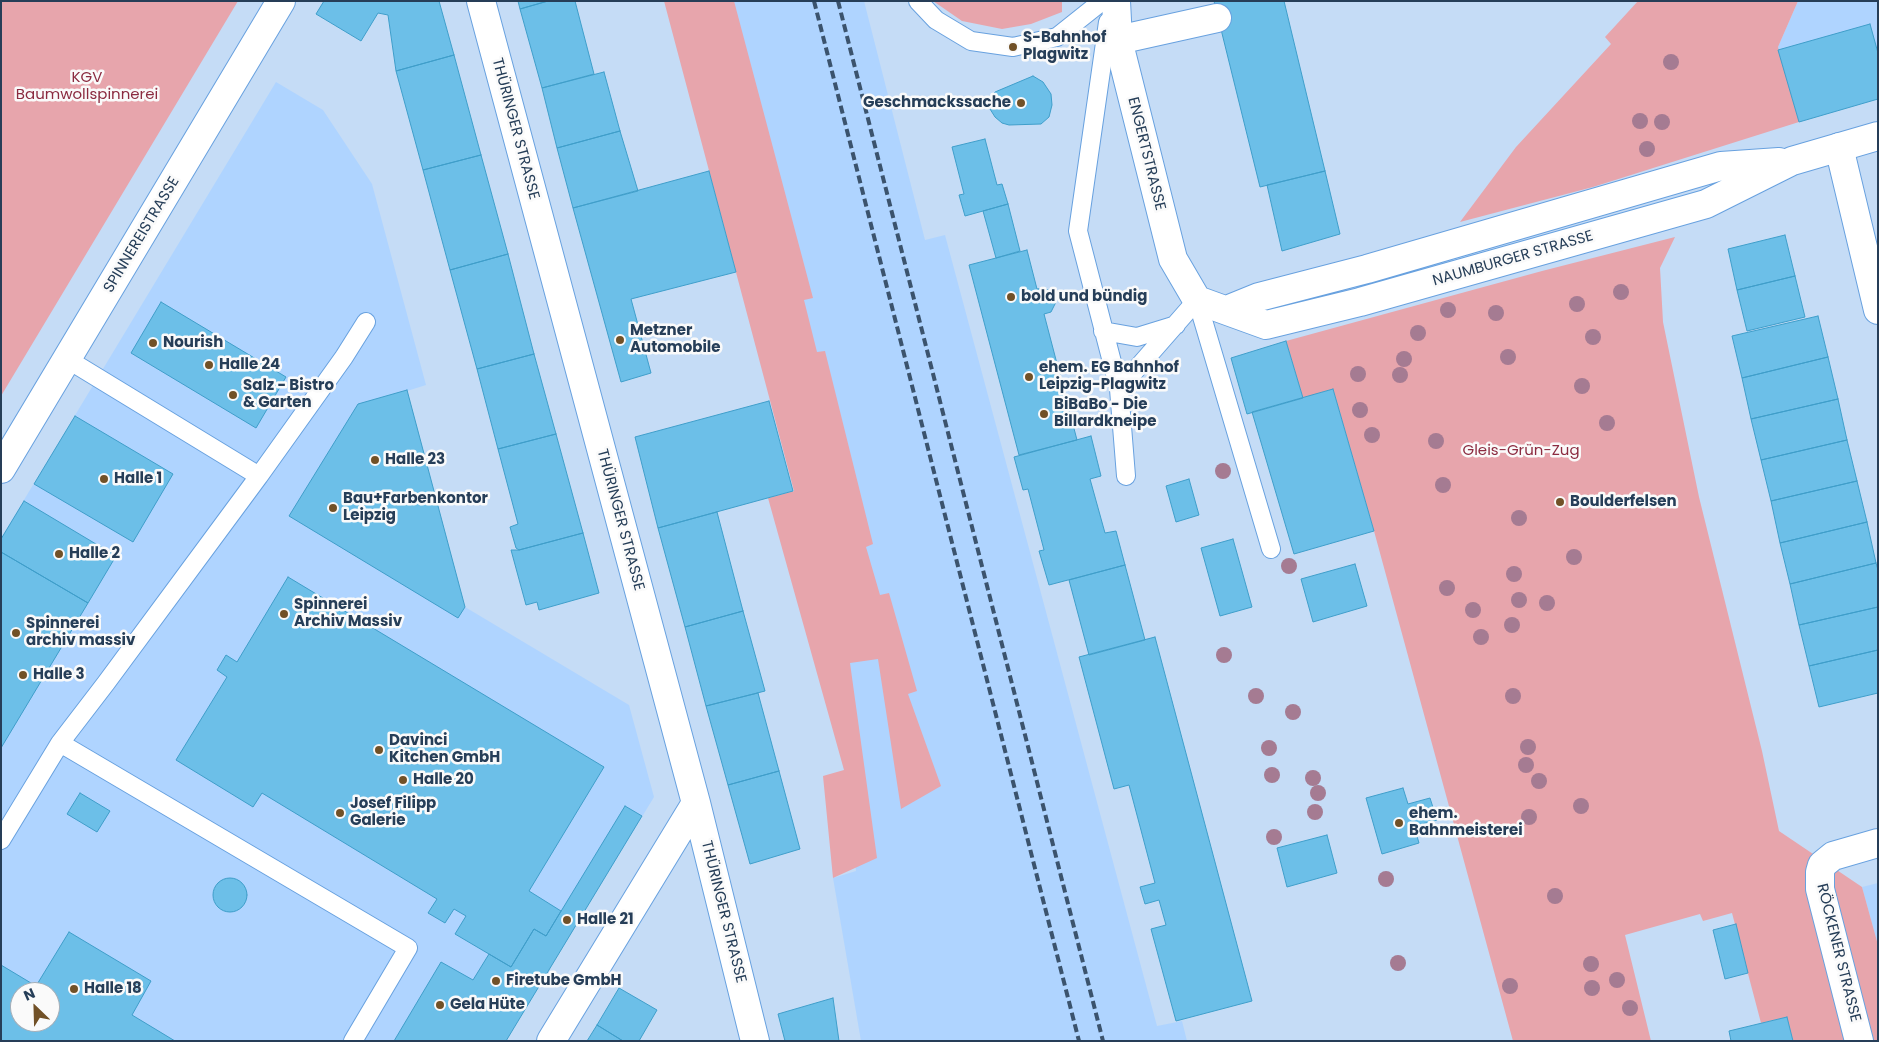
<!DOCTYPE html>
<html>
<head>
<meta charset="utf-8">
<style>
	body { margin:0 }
	#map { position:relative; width:1879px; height:1042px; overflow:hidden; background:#c5dcf6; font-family:Poppins,sans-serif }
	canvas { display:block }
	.frame { position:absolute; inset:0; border:2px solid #263e58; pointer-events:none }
	.north { position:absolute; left:10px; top:982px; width:50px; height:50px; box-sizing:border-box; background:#fafafa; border:1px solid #a5afb9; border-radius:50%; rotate:336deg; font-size:14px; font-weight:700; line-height:20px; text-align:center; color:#263e58 }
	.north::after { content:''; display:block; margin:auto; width:18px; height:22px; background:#715127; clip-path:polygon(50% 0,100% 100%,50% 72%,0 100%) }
</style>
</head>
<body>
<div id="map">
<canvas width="1879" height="1042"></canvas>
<div class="frame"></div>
<div class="north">N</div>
</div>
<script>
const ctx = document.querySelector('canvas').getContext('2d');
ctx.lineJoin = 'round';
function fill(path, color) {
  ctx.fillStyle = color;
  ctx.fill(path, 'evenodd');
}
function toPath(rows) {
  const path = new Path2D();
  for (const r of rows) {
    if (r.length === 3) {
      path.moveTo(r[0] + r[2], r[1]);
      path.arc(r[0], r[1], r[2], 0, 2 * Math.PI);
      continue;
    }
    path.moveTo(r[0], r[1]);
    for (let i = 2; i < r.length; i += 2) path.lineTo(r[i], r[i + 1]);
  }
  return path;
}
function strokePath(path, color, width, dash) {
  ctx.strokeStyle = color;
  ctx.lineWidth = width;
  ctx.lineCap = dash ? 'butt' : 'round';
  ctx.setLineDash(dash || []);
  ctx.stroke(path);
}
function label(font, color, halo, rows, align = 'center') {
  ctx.font = font + ' Poppins,sans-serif';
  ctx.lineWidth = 5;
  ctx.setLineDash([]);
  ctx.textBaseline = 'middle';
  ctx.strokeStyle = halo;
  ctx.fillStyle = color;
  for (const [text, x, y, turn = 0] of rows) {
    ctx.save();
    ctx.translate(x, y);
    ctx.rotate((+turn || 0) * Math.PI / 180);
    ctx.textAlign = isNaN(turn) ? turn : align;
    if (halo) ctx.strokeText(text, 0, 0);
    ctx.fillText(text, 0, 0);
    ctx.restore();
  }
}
const built = toPath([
	[716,1,864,1,925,240,945,235,1157,1026,1182,1021,1187,1041,861,1041,833,878,856,871,844,770],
	[1798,1,1878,1,1878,99,1799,122,1778,47],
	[276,82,323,110,372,184,426,385,407,391,465,607,629,705,654,797,506,1041,1,1041,1,538],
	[20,992,50,992,50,1022,20,1022],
	[1878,883,1878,945,1862,887]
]);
const green = toPath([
	[1,1,238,1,1,396],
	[664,1,734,1,813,298,804,300,817,352,825,351,873,544,866,547,880,595,889,593,917,691,908,694,941,786,901,809,878,659,850,663,877,858,833,878,823,776,844,770,768,498,794,491],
	[933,1,1062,1,1062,12,1031,24,1002,29,962,21],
	[1638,1,1798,1,1778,47,1799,122,1593,187,1460,222,1516,147,1611,44,1605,37],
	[1675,237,1660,268,1663,322,1699,497,1762,751,1779,831,1862,887,1878,945,1878,1041,1793,1041,1787,1017,1761,1023,1732,913,1703,921,1700,914,1625,935,1651,1041,1513,1041,1374,531,1333,389,1303,398,1286,341,1542,271]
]);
const building = toPath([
	[324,1,439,1,454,55,396,71,388,15,378,13,361,41,316,14,324,1],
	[518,1,548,1,520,9,518,1],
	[548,1,575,1,594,74,542,88,520,9,548,1],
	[1214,1,1284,1,1325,171,1260,187,1214,1],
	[1870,24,1878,53,1878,99,1799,122,1778,50,1870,24],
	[454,55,481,155,423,170,396,71,454,55],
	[604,72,620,131,557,148,542,88,604,72],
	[1033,76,1043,82,1051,94,1052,105,1049,117,1041,124,1009,125,1002,123,995,117,990,109,990,100,995,92,1033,76],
	[620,131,638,191,573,208,557,148,620,131],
	[985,139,997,185,1002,184,1008,204,965,216,959,195,964,194,952,147,985,139],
	[481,155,508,254,450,270,423,170,481,155],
	[709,171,736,272,631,299,651,373,621,382,573,208,709,171],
	[1325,171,1340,234,1282,251,1267,185,1325,171],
	[1008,204,1020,251,996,258,983,211,1008,204],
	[1785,235,1795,276,1737,290,1728,249,1785,235],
	[1027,250,1037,289,1044,288,1054,293,1056,302,1051,312,1044,314,1077,440,1019,455,969,265,1027,250],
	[508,254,534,354,477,369,450,270,508,254],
	[1795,276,1805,317,1747,331,1737,290,1795,276],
	[161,302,286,377,256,428,131,353,161,302],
	[1818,316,1828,357,1742,378,1732,336,1818,316],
	[1286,341,1303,398,1247,414,1231,358,1286,341],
	[534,354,556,434,498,449,477,369,534,354],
	[1828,357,1838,399,1751,419,1742,378,1828,357],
	[1333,389,1374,531,1294,554,1252,412,1333,389],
	[407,390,465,607,458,618,289,516,358,404,407,390],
	[1838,399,1847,440,1761,460,1751,419,1838,399],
	[769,401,793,491,658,528,635,437,769,401],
	[75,416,173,474,133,542,34,484,75,416],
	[556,434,583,533,519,550,516,548,510,527,518,524,498,449,556,434],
	[1091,436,1101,476,1090,479,1105,533,1116,531,1125,565,1049,585,1039,551,1044,550,1028,489,1023,490,1014,457,1091,436],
	[1847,440,1857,481,1771,501,1761,460,1847,440],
	[1189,479,1199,515,1176,522,1166,486,1189,479],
	[1857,481,1867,522,1780,543,1771,501,1857,481],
	[24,501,116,556,88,603,1,552,1,539,24,501],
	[717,512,743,611,685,627,658,528,717,512],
	[1867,522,1876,563,1790,584,1780,543,1867,522],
	[583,533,599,593,539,610,537,602,526,605,511,550,519,550,583,533],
	[1233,539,1252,607,1220,616,1201,548,1233,539],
	[1,552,88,603,1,748,1,552],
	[1876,563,1878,570,1878,607,1799,625,1790,584,1876,563],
	[1355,564,1367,606,1313,622,1301,579,1355,564],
	[1125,565,1145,640,1089,655,1069,580,1125,565],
	[288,577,604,767,529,891,561,911,546,936,534,929,511,967,455,934,466,916,454,909,445,923,428,913,437,899,262,793,253,807,176,760,227,677,217,670,226,655,237,662,288,577],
	[1878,607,1878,650,1809,666,1799,625,1878,607],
	[743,611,765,691,706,706,685,627,743,611],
	[1155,637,1252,1001,1176,1021,1151,929,1166,925,1159,900,1145,904,1140,887,1155,883,1129,785,1114,789,1079,657,1155,637],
	[1878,650,1878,693,1819,707,1809,666,1878,650],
	[758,693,779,771,728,785,706,706,758,693],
	[779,771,800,849,750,864,728,785,779,771],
	[1403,788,1408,804,1430,798,1437,820,1414,826,1419,843,1382,854,1366,798,1403,788],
	[80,793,110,811,97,832,67,814,80,793],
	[625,806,642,816,506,1041,394,1041,441,962,473,980,489,954,511,967,534,929,546,936,625,806],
	[1327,835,1337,873,1287,887,1277,848,1327,835],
	[230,895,17],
	[1736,924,1748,973,1725,979,1713,930,1736,924],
	[69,932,151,981,132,1015,175,1041,1,1041,1,965,36,986,69,932],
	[20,992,50,992,50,1022,20,1022,20,992],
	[619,988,657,1010,639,1041,623,1041,597,1025,619,988],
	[833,998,839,1041,785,1041,778,1014,833,998],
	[1787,1017,1793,1041,1731,1041,1729,1031,1787,1017],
	[597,1025,623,1041,587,1041,597,1025]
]);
const service = toPath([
	[918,1,936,20,971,41,1013,47,1057,37,1096,6,1099,1],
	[1108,22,1078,231,1119,389],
	[1197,300,1271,549],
	[1103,331,1137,337,1176,325],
	[259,476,344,357,366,322],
	[1126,476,1119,389,1197,300],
	[60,743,408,948,353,1041],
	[1,840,60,743,106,683,259,476,67,359]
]);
const minor = toPath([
	[481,1,696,803,755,1041],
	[1118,40,1217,18],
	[1839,147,1878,310],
	[551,1041,696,803],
	[1859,1041,1820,889,1820,872,1822,865,1833,856,1878,843]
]);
const tertiary = toPath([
	[1116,1,1118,40,1173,259,1197,300,1266,325,1360,302,1706,204,1792,161,1878,136],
	[1227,310,1259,297,1367,269,1721,166,1779,162],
	[1,469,281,1]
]);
const rail = toPath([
	[814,1,1079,1041],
	[838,1,1103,1041]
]);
const trees = [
	[1671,62],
	[1640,121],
	[1662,122],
	[1647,149],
	[1621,292],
	[1577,304],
	[1448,310],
	[1496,313],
	[1418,333],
	[1593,337],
	[1508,357],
	[1404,359],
	[1358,374],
	[1400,375],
	[1582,386],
	[1360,410],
	[1607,423],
	[1372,435],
	[1436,441],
	[1223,471],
	[1443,485],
	[1519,518],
	[1574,557],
	[1289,566],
	[1514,574],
	[1447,588],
	[1519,600],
	[1547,603],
	[1473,610],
	[1512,625],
	[1481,637],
	[1224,655],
	[1256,696],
	[1513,696],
	[1293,712],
	[1528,747],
	[1269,748],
	[1526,765],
	[1272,775],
	[1313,778],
	[1539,781],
	[1318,793],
	[1581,806],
	[1315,812],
	[1529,817],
	[1274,837],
	[1386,879],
	[1555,896],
	[1398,963],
	[1591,964],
	[1617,980],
	[1510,986],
	[1592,988],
	[1630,1008]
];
const markers = [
	[1013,47,5,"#715127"],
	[1021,103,5,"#715127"],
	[1011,297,5,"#715127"],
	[620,340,5,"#715127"],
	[153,343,5,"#715127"],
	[209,365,5,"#715127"],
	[1029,377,5,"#715127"],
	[233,395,5,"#715127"],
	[1044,414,5,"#715127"],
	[375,460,5,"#715127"],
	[104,479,5,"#715127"],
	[1560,502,5,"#715127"],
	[333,508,5,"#715127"],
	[59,554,5,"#715127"],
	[284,614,5,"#715127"],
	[16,633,5,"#715127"],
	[23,675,5,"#715127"],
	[379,750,5,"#715127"],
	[403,780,5,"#715127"],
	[340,813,5,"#715127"],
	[1399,823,5,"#715127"],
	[567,920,5,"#715127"],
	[496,981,5,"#715127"],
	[74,989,5,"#715127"],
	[440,1005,5,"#715127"]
];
const poiNames = [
	["S-Bahnhof",1023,38],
	["Plagwitz",1023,55],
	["Geschmackssache",1011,103,"right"],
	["bold und bündig",1021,297],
	["Metzner",630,331],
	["Automobile",630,348],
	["Nourish",163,343],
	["Halle 24",219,365],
	["ehem. EG Bahnhof",1039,368],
	["Leipzig-Plagwitz",1039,385],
	["Salz - Bistro",243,386],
	["& Garten",243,403],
	["BiBaBo - Die",1054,405],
	["Billardkneipe",1054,422],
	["Halle 23",385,460],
	["Halle 1",114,479],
	["Bau+Farbenkontor",343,499],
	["Leipzig",343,516],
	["Boulderfelsen",1570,502],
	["Halle 2",69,554],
	["Spinnerei",294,605],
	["Archiv Massiv",294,622],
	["Spinnerei",26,624],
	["archiv massiv",26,641],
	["Halle 3",33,675],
	["Davinci",389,741],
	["Kitchen GmbH",389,758],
	["Halle 20",413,780],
	["Josef Filipp",350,804],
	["Galerie",350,821],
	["ehem.",1409,814],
	["Bahnmeisterei",1409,831],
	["Halle 21",577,920],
	["Firetube GmbH",506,981],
	["Halle 18",84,989],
	["Gela Hüte",450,1005]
];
const parkNames = [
	["KGV",87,78],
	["Baumwollspinnerei",87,95],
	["Gleis-Grün-Zug",1521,451]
];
const streetNames = [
	["THÜRINGER STRASSE",515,129,75],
	["ENGERTSTRASSE",1146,154,76],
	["SPINNEREISTRASSE",142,235,-59],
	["NAUMBURGER STRASSE",1513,259,-16],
	["THÜRINGER STRASSE",620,520,75],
	["THÜRINGER STRASSE",723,912,76],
	["RÖCKENER STRASSE",1838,953,76]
];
fill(built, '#afd4ff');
fill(green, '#e7a5ac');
fill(building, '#6cbfe8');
strokePath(building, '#3f9eca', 1);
strokePath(service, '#68a1df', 20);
strokePath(minor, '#68a1df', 30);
strokePath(tertiary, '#68a1df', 30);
strokePath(service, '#fff', 18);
strokePath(minor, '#fff', 28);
strokePath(tertiary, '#fff', 28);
strokePath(rail, '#3b536d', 4, [8, 4]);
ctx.fillStyle = '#a57b92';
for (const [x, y] of trees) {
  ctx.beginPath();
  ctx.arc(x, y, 8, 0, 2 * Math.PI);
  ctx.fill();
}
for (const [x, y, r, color] of markers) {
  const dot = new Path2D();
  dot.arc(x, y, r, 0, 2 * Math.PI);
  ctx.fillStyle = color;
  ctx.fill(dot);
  strokePath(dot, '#fafafa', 2);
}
label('bold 15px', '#263e58', '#fafafa', poiNames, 'left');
label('15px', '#8b2b40', '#fafafa', parkNames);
label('15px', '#263e58', '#fafafa', streetNames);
</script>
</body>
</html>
